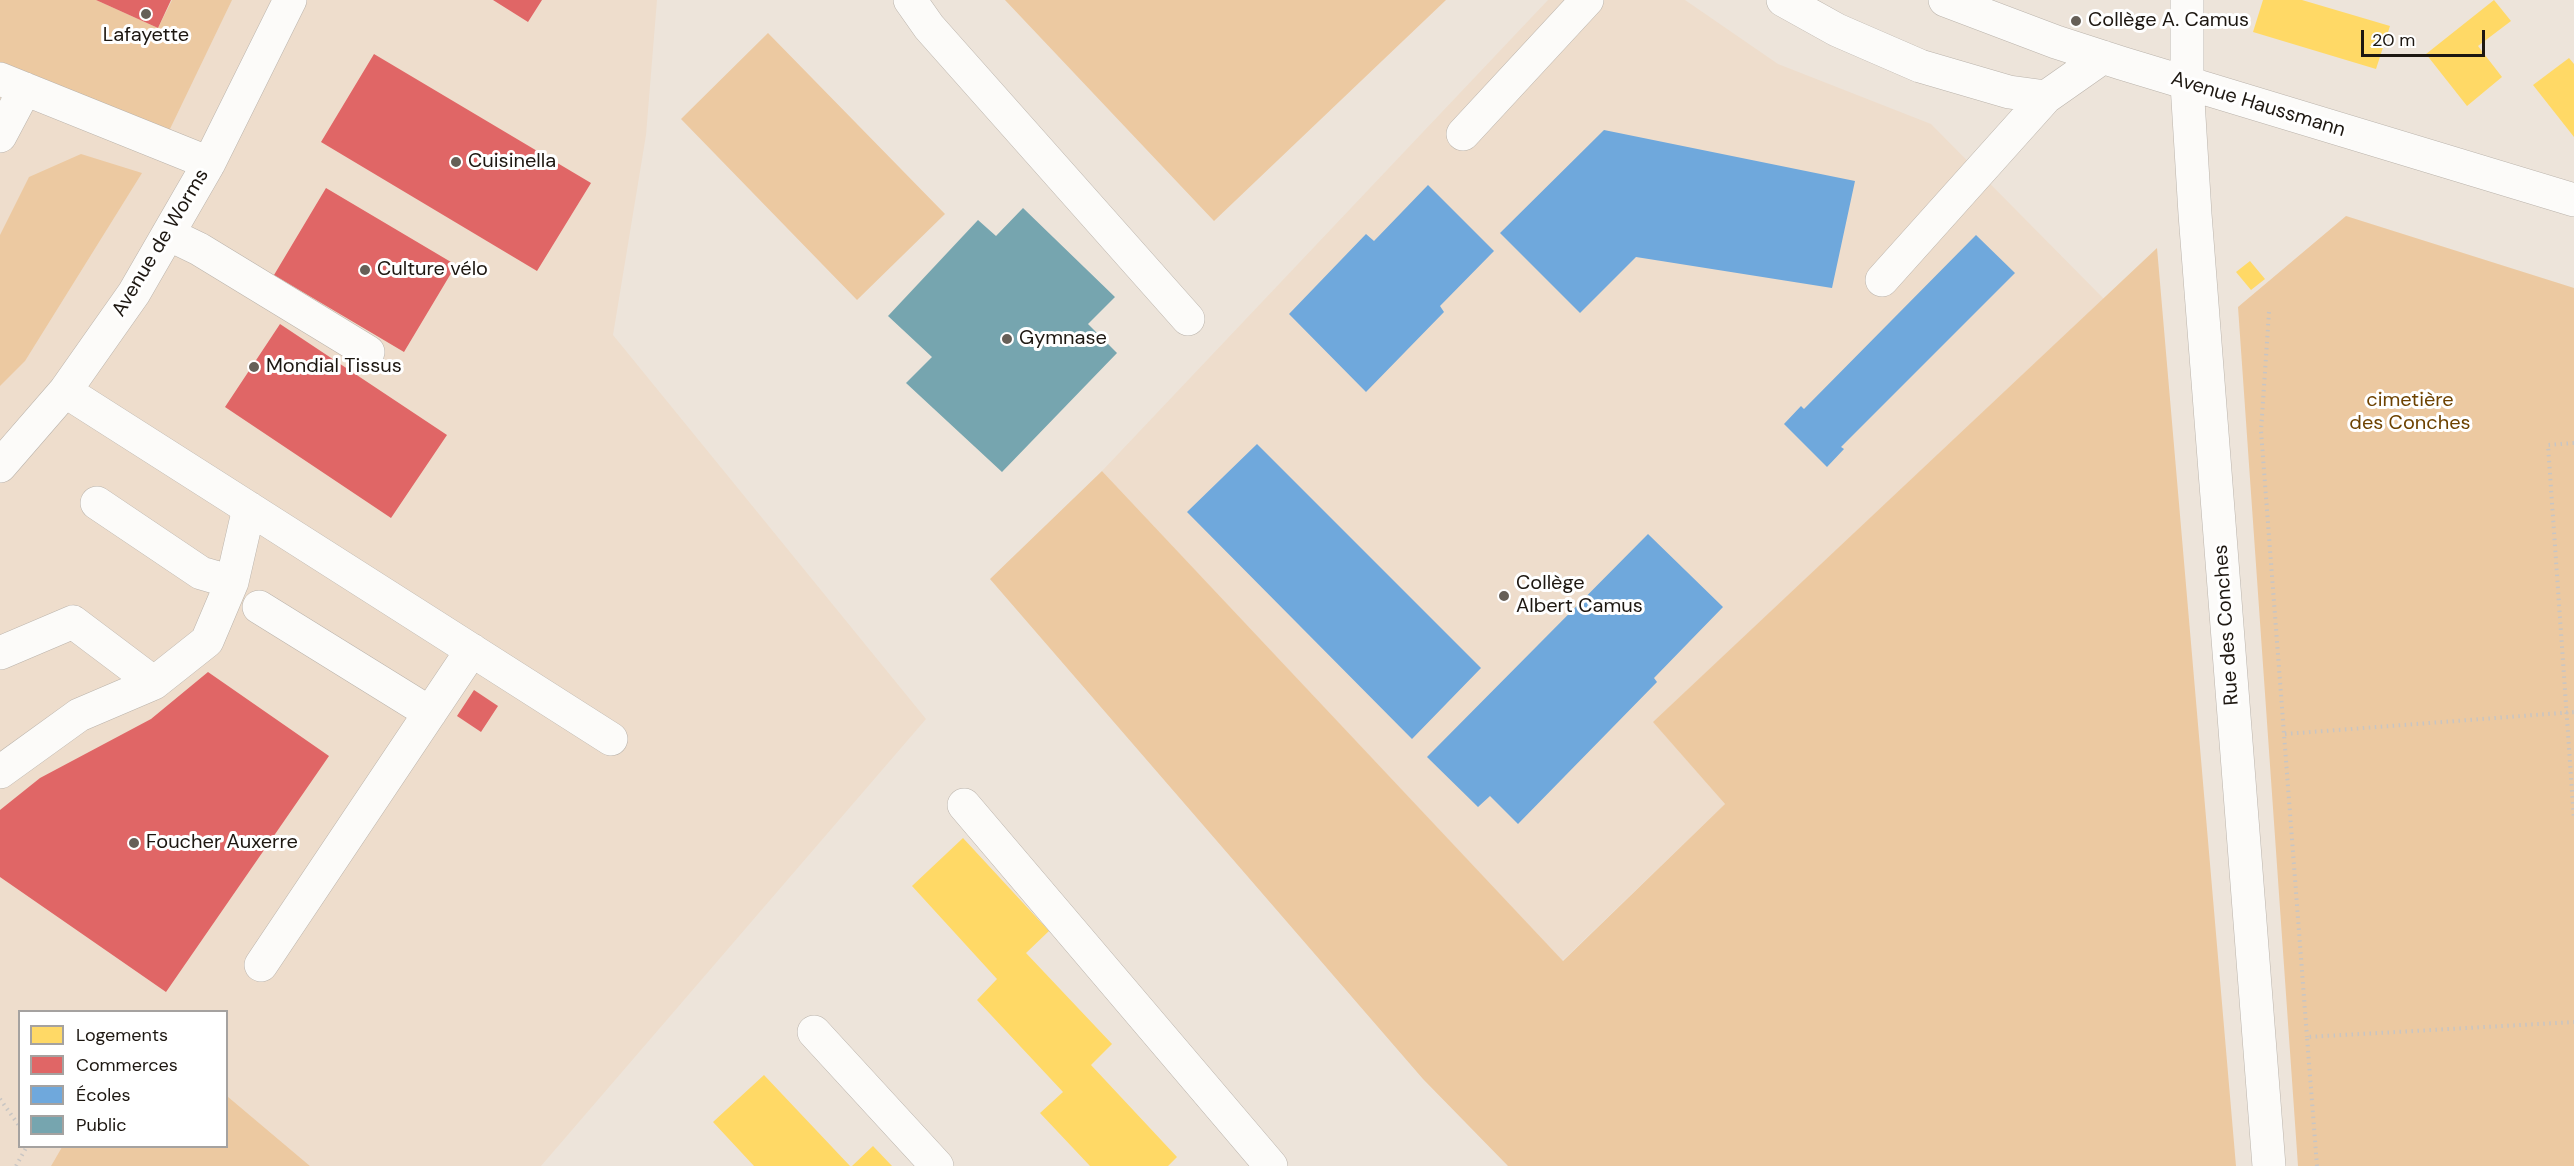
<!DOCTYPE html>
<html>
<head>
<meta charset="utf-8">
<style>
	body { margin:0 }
	#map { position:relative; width:2574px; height:1166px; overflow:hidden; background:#ede4da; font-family:"DM Sans",sans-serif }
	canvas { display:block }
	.legend { position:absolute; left:18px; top:1010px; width:210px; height:138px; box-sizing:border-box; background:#fff; border:2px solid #a5a2a0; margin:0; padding:8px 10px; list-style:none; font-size:18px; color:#1d1711 }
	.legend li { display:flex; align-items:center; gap:12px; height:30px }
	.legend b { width:30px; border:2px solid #a5a2a0 }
	.scale { position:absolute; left:2361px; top:30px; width:124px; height:27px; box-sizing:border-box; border:3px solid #1d1711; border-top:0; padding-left:8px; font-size:18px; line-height:21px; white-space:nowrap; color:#1d1711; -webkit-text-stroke:4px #fff; paint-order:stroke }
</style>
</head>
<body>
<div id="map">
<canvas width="2574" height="1166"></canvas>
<ul class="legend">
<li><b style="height:16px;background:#ffd966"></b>Logements</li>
<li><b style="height:16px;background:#e06666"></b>Commerces</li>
<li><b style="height:16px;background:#6fa8dc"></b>Écoles</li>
<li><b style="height:16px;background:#76a5af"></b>Public</li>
</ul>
<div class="scale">20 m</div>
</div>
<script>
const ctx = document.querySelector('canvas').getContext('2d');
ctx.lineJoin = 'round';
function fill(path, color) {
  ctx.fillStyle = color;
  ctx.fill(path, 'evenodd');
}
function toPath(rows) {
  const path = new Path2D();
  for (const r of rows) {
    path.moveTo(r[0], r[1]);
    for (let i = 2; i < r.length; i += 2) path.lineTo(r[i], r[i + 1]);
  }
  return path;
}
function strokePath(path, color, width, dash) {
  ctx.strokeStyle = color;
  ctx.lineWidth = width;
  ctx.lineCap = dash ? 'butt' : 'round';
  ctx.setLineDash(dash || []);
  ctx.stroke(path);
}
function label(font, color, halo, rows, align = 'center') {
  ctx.font = font + ' "DM Sans",sans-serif';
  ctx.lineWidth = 6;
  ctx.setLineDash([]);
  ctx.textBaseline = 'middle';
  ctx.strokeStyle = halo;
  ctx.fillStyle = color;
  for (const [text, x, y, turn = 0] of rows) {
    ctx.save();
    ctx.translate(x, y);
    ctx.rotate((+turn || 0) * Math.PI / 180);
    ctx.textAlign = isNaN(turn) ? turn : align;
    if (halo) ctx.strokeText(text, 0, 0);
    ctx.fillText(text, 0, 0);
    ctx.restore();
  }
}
const built = toPath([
	[0,0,657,0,646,135,613,335,926,719,541,1166,310,1166,227,1096,226,1012,20,1012,20,1146,62,1147,51,1166,0,1166],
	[1548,0,1685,0,1778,64,1931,124,2104,299,1654,722,1725,804,1562,961,1102,471]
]);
const green = toPath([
	[0,0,96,0,158,28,172,0,232,0,169,131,0,66],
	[1005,0,1446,0,1214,221],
	[768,33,945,214,857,300,681,119],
	[81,154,142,173,25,361,0,386,0,235,29,177],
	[2346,216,2574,288,2574,1166,2298,1166,2238,307],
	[2157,248,2236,1166,1508,1166,1423,1079,990,579,1102,471,1563,961,1725,804,1653,722],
	[227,1096,310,1166,51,1166,62,1147,226,1146]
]);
const homes = toPath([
	[2263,0,2302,0,2390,26,2376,69,2253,32],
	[2494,0,2511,21,2478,46,2502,77,2467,106,2426,54],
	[2569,58,2574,64,2574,137,2533,85],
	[2250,261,2265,279,2251,290,2236,272],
	[963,838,1049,931,1026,953,1112,1044,1091,1065,1177,1157,1168,1166,1090,1166,1040,1113,1063,1092,977,1000,997,979,912,886],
	[764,1075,850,1166,754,1166,713,1122],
	[873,1146,892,1166,852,1166]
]);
const shops = toPath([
	[96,0,171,0,158,28],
	[493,0,542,0,528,22],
	[374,54,591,183,537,271,321,142],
	[326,188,456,265,404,352,274,275],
	[280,324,447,435,391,518,225,407],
	[208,672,329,756,166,992,0,877,0,810,40,778,151,719],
	[474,690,498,706,481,732,457,716]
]);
const schools = toPath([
	[1604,130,1855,181,1832,288,1636,257,1580,313,1500,233],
	[1428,185,1494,251,1440,306,1444,312,1366,392,1289,314,1366,234,1374,241],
	[1976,235,2015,273,1841,447,1844,449,1827,467,1784,424,1801,406,1804,409],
	[1257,444,1481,668,1412,739,1187,512],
	[1648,534,1723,607,1654,678,1657,682,1518,824,1490,796,1478,807,1427,757]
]);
const public = toPath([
	[1023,208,1115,297,1088,324,1117,353,1002,472,906,383,932,357,888,316,978,220,996,236]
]);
const path = toPath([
	[2269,312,2261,431,2307,1037],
	[2574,443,2548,445,2574,820],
	[2285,734,2574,712],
	[0,1099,20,1127],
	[16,1166,27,1146],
	[2317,1166,2307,1037,2574,1022]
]);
const minor = toPath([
	[910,0,929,27,1188,319],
	[1783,0,1837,30,1920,66,2009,92,2046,97],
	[1945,0,2056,42,2121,63,2574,200],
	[2187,0,2187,84,2195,214,2269,1166],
	[0,79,209,163],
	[1463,134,1587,0],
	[0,136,25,89],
	[168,234,199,249,368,352],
	[1882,280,2046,97,2103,57],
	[65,391,611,739],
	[0,466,65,391,134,293,209,163,290,0],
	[97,503,201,573,232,582],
	[259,607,430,713],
	[0,653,73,622,154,683],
	[0,772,79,715,154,683,207,641,232,582,249,508],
	[964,805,1271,1166],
	[261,965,472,650],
	[814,1032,937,1166]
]);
const markers = [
	[146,14,6,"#665f57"],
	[2076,21,6,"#665f57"],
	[456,162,6,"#665f57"],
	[365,270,6,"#665f57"],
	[1007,339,6,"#665f57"],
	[254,367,6,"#665f57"],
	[1504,596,6,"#665f57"],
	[134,843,6,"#665f57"]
];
const poiNames = [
	["Collège A. Camus",2088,21],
	["Lafayette",146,36,"center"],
	["Cuisinella",468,162],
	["Culture vélo",377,270],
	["Gymnase",1019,339],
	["Mondial Tissus",266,367],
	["Collège",1516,584],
	["Albert Camus",1516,607],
	["Foucher Auxerre",146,843]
];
const streetNames = [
	["Avenue Haussmann",2258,105,17],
	["Avenue de Worms",161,243,-59],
	["Rue des Conches",2227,625,-94]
];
const parkNames = [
	["cimetière",2410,401],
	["des Conches",2410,424]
];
fill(built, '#edc');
fill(green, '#ecc9a1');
fill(homes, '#ffd966');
fill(shops, '#e06666');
fill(schools, '#6fa8dc');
fill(public, '#76a5af');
strokePath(minor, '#bab3ab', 34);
strokePath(path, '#c8c5c3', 4, [1.5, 4.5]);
strokePath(minor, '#fcfbf9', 33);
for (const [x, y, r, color] of markers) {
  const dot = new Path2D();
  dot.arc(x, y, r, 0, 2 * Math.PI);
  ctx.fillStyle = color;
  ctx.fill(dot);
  strokePath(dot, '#fff', 2);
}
label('20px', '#1d1711', '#fff', poiNames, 'left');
label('20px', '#1d1711', '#fff', streetNames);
label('20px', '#6d4200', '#fff', parkNames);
</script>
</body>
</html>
